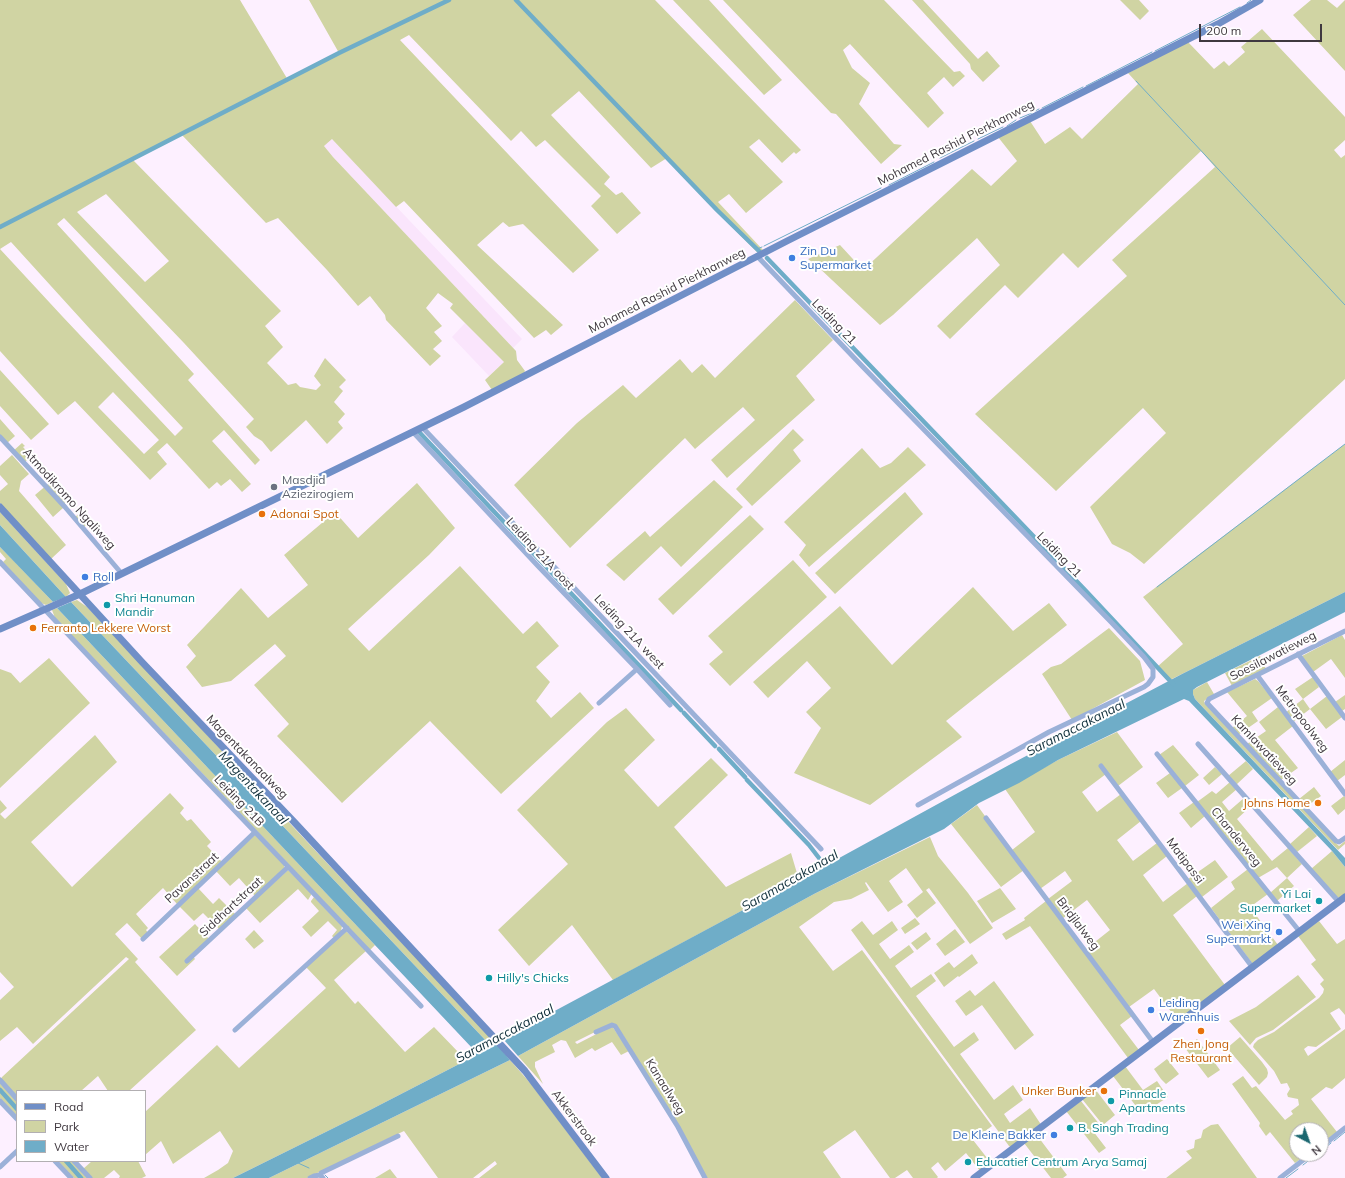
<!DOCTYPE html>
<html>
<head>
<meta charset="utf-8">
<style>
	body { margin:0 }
	#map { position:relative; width:1345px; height:1178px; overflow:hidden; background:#fdf0ff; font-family:Mulish,sans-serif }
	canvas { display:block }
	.legend { position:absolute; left:16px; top:1090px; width:130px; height:72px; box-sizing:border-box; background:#fff; border:1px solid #b2afb2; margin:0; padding:5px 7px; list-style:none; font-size:12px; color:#3f383f }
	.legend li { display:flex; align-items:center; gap:8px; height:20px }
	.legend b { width:20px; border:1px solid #b2afb2 }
	.north { position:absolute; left:1289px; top:1122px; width:40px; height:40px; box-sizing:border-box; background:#fff; border:1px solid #b2afb2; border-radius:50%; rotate:139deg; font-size:11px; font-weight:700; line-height:16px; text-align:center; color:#3f383f }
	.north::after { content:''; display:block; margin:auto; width:14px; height:18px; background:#1b6770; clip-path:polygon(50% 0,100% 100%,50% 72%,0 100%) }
	.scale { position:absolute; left:1199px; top:24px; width:123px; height:18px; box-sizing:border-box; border:2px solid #3f383f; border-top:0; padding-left:5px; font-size:12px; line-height:14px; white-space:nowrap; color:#3f383f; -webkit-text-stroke:3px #fff; paint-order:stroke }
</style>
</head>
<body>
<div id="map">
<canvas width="1345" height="1178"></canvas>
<ul class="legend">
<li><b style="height:5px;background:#708fc7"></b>Road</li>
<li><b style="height:11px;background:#d0d4a3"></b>Park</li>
<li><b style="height:11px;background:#6fadc8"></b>Water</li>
</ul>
<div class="north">N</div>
<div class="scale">200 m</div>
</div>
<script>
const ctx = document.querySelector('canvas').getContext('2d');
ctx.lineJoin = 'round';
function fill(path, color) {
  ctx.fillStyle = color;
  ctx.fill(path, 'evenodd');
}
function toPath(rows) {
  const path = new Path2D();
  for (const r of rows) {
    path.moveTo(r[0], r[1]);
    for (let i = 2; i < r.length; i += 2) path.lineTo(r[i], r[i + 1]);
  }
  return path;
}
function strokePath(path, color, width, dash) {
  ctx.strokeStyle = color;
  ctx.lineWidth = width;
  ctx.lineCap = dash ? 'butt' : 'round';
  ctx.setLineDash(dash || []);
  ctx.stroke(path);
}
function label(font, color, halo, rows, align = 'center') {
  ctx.font = font + ' Mulish,sans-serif';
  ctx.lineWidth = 4;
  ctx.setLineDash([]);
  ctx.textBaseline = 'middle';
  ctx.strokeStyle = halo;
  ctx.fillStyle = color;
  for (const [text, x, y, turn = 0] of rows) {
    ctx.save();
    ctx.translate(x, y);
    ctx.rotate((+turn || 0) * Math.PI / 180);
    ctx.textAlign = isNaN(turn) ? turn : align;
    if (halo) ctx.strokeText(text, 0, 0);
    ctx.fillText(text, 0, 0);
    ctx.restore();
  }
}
const built = toPath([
	[332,139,522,339,513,348,333,157,324,146],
	[465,323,504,362,489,376,452,337]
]);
const green = toPath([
	[0,0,240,0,288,80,339,53,309,0,655,0,801,150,796,154,794,152,782,163,759,139,749,147,783,182,746,213,729,194,718,202,763,250,759,254,712,207,713,206,667,158,651,168,579,91,551,115,610,177,604,184,616,195,622,192,641,213,617,234,591,206,601,196,545,140,536,147,521,131,511,141,409,35,400,40,599,250,573,273,523,224,509,227,503,222,477,245,563,325,551,335,546,330,534,338,404,201,396,207,332,139,324,146,333,157,516,351,517,360,525,371,523,374,492,390,485,380,504,362,450,308,453,304,438,293,426,308,442,326,434,332,442,341,433,349,441,356,430,366,386,320,385,315,370,296,358,306,327,270,278,218,266,223,181,134,133,160,281,311,265,326,283,347,267,363,288,385,296,383,300,387,316,390,321,385,314,376,325,358,346,380,339,387,343,391,334,402,345,414,338,422,343,428,327,444,306,420,271,452,262,441,254,436,246,427,254,419,184,343,64,218,57,224,194,374,188,380,260,460,255,465,224,430,212,441,251,484,242,492,230,479,221,486,217,482,209,489,167,443,157,452,167,464,150,480,75,401,58,415,0,351],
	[106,194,169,261,145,282,77,212],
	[11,242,90,329,183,428,175,436,62,316,0,249],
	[113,392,159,440,144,454,98,407],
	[673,0,709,0,782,80,764,95],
	[723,0,884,0,954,72,960,71,965,76,953,87,944,77,927,93,944,113,928,128,850,44,843,50,852,68,870,83,859,104,894,144,902,145,881,164,836,114,831,113],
	[912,0,923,0,978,59,987,51,1000,66,983,82,971,69,970,64],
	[1120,0,1139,0,1149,11,1140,20],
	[1311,0,1327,0,1337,8,1345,0,1345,71,1293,15],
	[1262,29,1345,117,1345,140,1334,150,1341,158,1345,155,1345,379,1144,564,1130,553,1112,544,1090,507,1166,433,1143,408,1056,491,975,414,1127,276,1112,260,1215,167,1201,151,1078,268,1063,253,1018,298,1005,285,950,339,937,326,1000,265,977,238,893,315,880,325,816,265,808,259,840,245,863,270,972,169,991,186,1017,161,998,137,1030,121,1045,144,1070,127,1082,139,1138,84,1128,73,1188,42,1214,69,1224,61,1229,66,1245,52,1241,47],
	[795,300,833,340,796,376,815,400,727,478,711,460,755,420,743,407,695,449,685,438,570,548,514,485,577,423,623,385,636,398,680,359,692,373,702,364,715,378],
	[0,370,49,424,31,440,0,406],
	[0,419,15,436,6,444,0,437],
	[793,429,804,440,793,450,801,461,752,506,736,489],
	[22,443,25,446,23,447,31,456,23,464,12,452],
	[1345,444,1345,592,1170,680,1157,667,1183,644,1143,597],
	[908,447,926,465,809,567,799,555,806,545,784,522,862,448,880,468,891,463],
	[12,455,29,474,21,481,19,491,66,545,51,559,0,503,0,491,8,484,0,475,0,466],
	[714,480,743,507,681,567,661,546,624,581,606,565,645,531,650,537],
	[417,483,455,528,429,555,348,629,369,651,460,566,523,634,537,621,559,646,536,667,550,682,536,701,551,718,580,692,594,708,501,794,430,721,342,803,277,736,289,724,254,685,286,656,275,644,231,681,202,687,186,667,196,656,187,645,241,588,268,618,308,585,284,555,335,512,358,538],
	[48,484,52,485,66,499,63,508,53,517,35,495],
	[905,492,923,514,835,594,815,573],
	[82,511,91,521,83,528,74,518],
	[0,512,66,584,70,593,66,597,0,525],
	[750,515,764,529,673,615,658,599],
	[0,547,9,556,53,602,46,605,41,603,3,562,6,559,0,552],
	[793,560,827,597,730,686,709,664,723,652,708,636],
	[973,587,1013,631,1049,603,1067,625,946,721,962,737,870,805,794,773,821,728,806,712,831,688,807,661,768,698,753,682,840,606,892,665],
	[77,600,87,607,495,1042,489,1044,71,602],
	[57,608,375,945,370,950,55,618,52,610],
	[1109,628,1140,661,1145,680,1072,720,1042,674,1051,667,1061,664],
	[1342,635,1345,640,1345,678,1331,659,1313,672,1302,656],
	[1260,656,1266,669,1232,686,1225,673],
	[49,658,90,703,0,788,0,669,11,673,20,683],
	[1313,677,1319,687,1303,699,1295,689],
	[1255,679,1258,681,1272,698,1252,712,1258,721,1238,735,1232,728,1247,716,1227,692],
	[1207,682,1214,694,1204,701,1205,704,1333,840,1339,846,1345,841,1345,844,1338,850,1195,699,1193,694,1193,690],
	[1345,695,1345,709,1342,711,1335,702],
	[1327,696,1342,717,1326,729,1310,709],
	[1303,699,1310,709,1293,722,1285,713],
	[1278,707,1293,726,1275,740,1298,768,1281,780,1247,744,1266,731,1259,722],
	[626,708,655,740,624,770,658,807,711,758,728,775,674,827,726,887,791,853,799,880,613,980,572,925,529,966,498,930,568,864,517,810,607,722],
	[1117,732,1143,767,1118,786,1106,774,1082,792,1097,812,1121,794,1141,821,1117,840,1133,861,1157,843,1167,856,1143,875,1163,902,1188,883,1197,896,1173,915,1225,985,1178,1021,1154,989,1129,1007,1086,949,1110,930,1087,900,1062,919,1048,899,1072,881,1065,871,1040,889,1012,850,1035,832,1005,789,1058,760],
	[95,735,117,762,31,842,72,887,170,793,184,808,180,813,187,821,191,819,211,842,207,846,222,862,177,904,163,888,136,914,148,928,146,930,148,933,142,939,127,923,115,934,138,959,135,962,196,1030,129,1091,108,1091,98,1076,81,1091,17,1091,17,1097,1,1079,2,1077,129,959,126,957,33,1044,17,1027,0,1041,0,1000,14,987,0,972,0,800,7,808,0,814,5,819],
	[1173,745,1199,775,1185,786,1159,755],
	[1345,760,1345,775,1337,781,1330,772],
	[1246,761,1253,769,1236,785,1228,776],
	[1215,767,1222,774,1209,785,1203,778],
	[1170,773,1182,788,1168,798,1156,783],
	[1230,782,1237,789,1222,802,1229,811,1244,798,1251,806,1237,819,1272,861,1288,848,1302,864,1287,878,1294,886,1277,901,1270,893,1287,878,1277,867,1258,878,1197,802,1212,791,1216,794],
	[1314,787,1321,796,1306,807,1299,799],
	[1344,796,1345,797,1345,809,1338,815,1331,806],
	[1194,802,1205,816,1191,828,1179,813],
	[977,805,1024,870,1001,887,951,824],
	[1309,827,1317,836,1297,852,1290,844],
	[255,835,284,865,284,868,255,896,239,878,230,886,216,871],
	[930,837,938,856,968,893,993,928,970,944,929,888,926,890,936,903,917,918,907,905,923,892,906,868,889,881,903,902,888,912,866,882,865,883,869,890,851,899,834,902,799,927,833,971,862,950,992,1126,973,1140,991,1163,980,1171,966,1153,945,1171,938,1162,931,1168,938,1177,937,1178,913,1178,907,1170,895,1178,890,1178,855,1130,823,1152,841,1178,706,1178,623,1035,613,1023,575,1042,577,1044,612,1026,629,1051,621,1055,612,1042,595,1051,592,1048,575,1058,566,1041,561,1040,552,1045,555,1052,535,1062,535,1067,543,1084,518,1056,814,894],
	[1332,851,1345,867,1345,895,1338,898,1311,869],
	[1215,860,1228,877,1202,897,1188,879],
	[1248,869,1268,894,1250,907,1278,945,1254,963,1252,963,1211,908,1235,889,1231,882],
	[288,870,311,892,311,895,308,900,298,889,260,923,246,908],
	[198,888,213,904,219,898,235,914,219,929,203,913,194,921,179,906],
	[1000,888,1016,909,992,923,977,901],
	[314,897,342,926,341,931,334,938,332,936,337,930,328,921,311,937,302,927,319,911,311,902,311,901],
	[1046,901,1132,1016,1120,1025,1139,1050,1128,1058,1030,926,1006,940,1002,934,1025,920,1024,918],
	[915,918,920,924,905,934,901,928],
	[862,921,873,935,892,921,898,930,879,944,890,959,909,945,914,952,895,966,911,988,931,974,936,981,916,996,954,1047,974,1032,979,1040,960,1054,994,1100,1013,1085,1023,1100,1004,1114,1010,1123,1030,1108,1040,1123,1040,1125,1011,1147,1009,1146,851,930],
	[1319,921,1337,944,1345,939,1345,1015,1339,1008,1330,1013,1341,1029,1316,1047,1308,1046,1304,1049,1308,1056,1345,1029,1345,1078,1332,1089,1326,1087,1311,1099,1337,1132,1321,1144,1321,1130,1297,1130,1297,1154,1308,1154,1295,1163,1270,1132,1266,1136,1259,1126,1260,1123,1232,1084,1243,1076,1252,1088,1256,1086,1285,1120,1293,1114,1291,1111,1299,1105,1298,1099,1288,1097,1287,1094,1290,1089,1287,1083,1281,1084,1274,1071,1253,1047,1254,1044,1258,1040,1274,1032,1319,998,1323,993,1324,989,1320,984,1324,980,1311,964,1316,960,1298,936],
	[195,924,209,939,192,955,195,959,177,976,159,957],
	[955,929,965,942,945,956,936,944],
	[254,930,264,941,254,949,245,939],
	[346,931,366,951,334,980,355,1004,358,1001,405,1052,434,1027,462,1056,467,1054,467,1060,370,1110,233,1178,204,1178,218,1170,228,1163,233,1151,220,1131,173,1164,161,1141,145,1155,145,1112,217,1045,239,1068,326,988,306,967],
	[926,932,931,939,917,950,911,943],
	[972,954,978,963,959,977,958,976,944,987,934,973,949,962,954,968],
	[1298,975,1316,997,1273,1030,1256,1038,1250,1045,1229,1021,1256,1007],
	[994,981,1034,1035,1015,1050,982,1005,966,1016,955,1001,970,990,975,996],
	[1240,1037,1262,1062,1267,1069,1268,1073,1267,1077,1259,1085,1227,1048],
	[1197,1039,1220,1070,1208,1078,1185,1048],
	[1167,1059,1179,1074,1166,1084,1161,1079,1154,1069],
	[510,1060,531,1084,602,1178,479,1178,497,1164,495,1161,473,1178,438,1178,404,1131,307,1178,269,1178],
	[1125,1066,1143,1090,1157,1081,1168,1097,1142,1114,1113,1076],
	[0,1082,17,1101,17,1116,0,1098],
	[1095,1089,1115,1115,1103,1125,1082,1099],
	[1081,1101,1100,1125,1093,1131,1106,1148,1099,1153,1066,1111],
	[1218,1124,1257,1178,1166,1178,1192,1158,1186,1151,1194,1148,1195,1140,1201,1138,1203,1130,1211,1125],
	[1036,1134,1067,1175,1063,1178,1051,1178,1024,1143],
	[58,1161,73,1161,88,1178,74,1178],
	[92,1161,138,1161,146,1176,142,1178,119,1178,120,1176,114,1170,104,1178,91,1178,83,1169],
	[390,1169,397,1178,375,1178]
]);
const water = toPath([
	[0,525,66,597,53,602,0,547],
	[1345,592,1345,612,1197,687,1193,690,1193,694,1195,699,1345,858,1345,867,1332,851,1189,701,1184,699,1058,760,1019,783,979,803,944,829,814,894,518,1056,504,1040,521,1029,799,880,1009,765,1182,674],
	[71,602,489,1044,495,1042,510,1060,269,1178,233,1178,370,1110,467,1060,467,1054,473,1049,57,608]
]);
const stream = toPath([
	[1247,3,1251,0],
	[1155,51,1240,7],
	[1136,81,1345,305],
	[1086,86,1152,52],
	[1042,108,1083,87],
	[1035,111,1039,109],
	[1020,118,1032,113],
	[1007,126,1016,120],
	[978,139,1003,127],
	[940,158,974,141],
	[889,185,934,162],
	[764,246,881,188],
	[757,249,762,247],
	[1157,587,1345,444],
	[1334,1141,1345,1132],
	[1321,1151,1331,1143],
	[298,1163,309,1168],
	[1303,1165,1317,1154],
	[325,1175,328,1178],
	[1286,1178,1298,1169]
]);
const canal = toPath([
	[516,0,717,210,759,251],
	[0,227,339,53,449,0],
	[767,258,1086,591,1173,684],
	[420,433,681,710],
	[684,713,715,746],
	[719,749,745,777],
	[747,780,809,845,829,871],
	[0,1090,17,1109],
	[66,1161,81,1178]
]);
const street = toPath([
	[757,256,862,366,1111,622,1144,657,1153,669,1153,677,1148,684,1144,687,1049,732,918,805],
	[423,428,821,849],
	[413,432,538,566,637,669,670,705],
	[0,437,65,507,122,574],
	[0,562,194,768,421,1006],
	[1345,631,1209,699,1207,703,1336,841,1339,842,1345,838],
	[1298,654,1345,718],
	[1257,675,1345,794],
	[599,703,637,669],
	[1198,744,1339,902],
	[1157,754,1300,932],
	[1101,766,1253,968],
	[986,818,1153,1042],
	[143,939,255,832],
	[187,961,288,867],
	[235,1030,347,928],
	[596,1032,612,1025,615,1026,678,1127,705,1178],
	[0,1080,17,1099],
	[0,1101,17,1119],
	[1321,1147,1345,1128],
	[55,1161,71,1178],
	[74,1161,90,1178],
	[0,1167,17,1151],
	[320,1175,321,1173,398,1136],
	[310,1178,314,1176,320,1175,323,1178],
	[1280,1178,1311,1154]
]);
const secondary = toPath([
	[0,507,142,662,296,824,525,1071,606,1178],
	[0,629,80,594,464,407,787,241,1218,24,1260,0],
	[974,1178,1345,897]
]);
const markers = [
	[792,258,4,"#3f7fe0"],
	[274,487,4,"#6b7280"],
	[262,514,4,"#e8710a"],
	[85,577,4,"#3f7fe0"],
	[107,605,4,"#0f9aa8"],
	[33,628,4,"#e8710a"],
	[1318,803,4,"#e8710a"],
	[1319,901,4,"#0f9aa8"],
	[1279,932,4,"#3f7fe0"],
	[489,978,4,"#0f9aa8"],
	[1151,1010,4,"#3f7fe0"],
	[1201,1031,4,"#e8710a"],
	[1104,1091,4,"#e8710a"],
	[1111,1101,4,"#0f9aa8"],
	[1070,1128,4,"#0f9aa8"],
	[1054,1135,4,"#3f7fe0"],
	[968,1162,4,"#0f9aa8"]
];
const streetNames = [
	["Mohamed Rashid Pierkhanweg",956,143,-27],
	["Mohamed Rashid Pierkhanweg",667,291,-27],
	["Leiding 21",834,322,46],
	["Atmodikromo Ngaliweg",69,499,48],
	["Leiding 21A oost",540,554,47],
	["Leiding 21",1059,555,46],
	["Leiding 21A west",629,632,47],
	["Soesilawatieweg",1273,656,-27],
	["Metropoolweg",1302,719,53],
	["Kamlawatieweg",1264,750,47],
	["Magentakanaalweg",247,757,46],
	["Leiding 21B",239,801,46],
	["Chanderweg",1236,837,51],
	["Matipassi",1185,861,53],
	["Pavanstraat",192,878,-43],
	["Siddhartstraat",231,907,-43],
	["Bridjlalweg",1078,924,53],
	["Kanaalweg",665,1087,58],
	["Akkerstrook",574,1118,53]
];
const shopNames = [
	["Zin Du",800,251],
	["Supermarket",800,265],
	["Roll",93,577],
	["Wei Xing",1271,925,"right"],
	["Supermarkt",1271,939,"right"],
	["Leiding",1159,1003],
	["Warenhuis",1159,1017],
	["De Kleine Bakker",1046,1135,"right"]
];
const worshipNames = [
	["Masdjid",282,480],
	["Aziezirogiem",282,494]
];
const foodNames = [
	["Adonai Spot",270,514],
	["Ferranto Lekkere Worst",41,628],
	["Johns Home",1310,803,"right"],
	["Zhen Jong",1201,1044,"center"],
	["Restaurant",1201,1058,"center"],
	["Unker Bunker",1096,1091,"right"]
];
const cultureNames = [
	["Shri Hanuman",115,598],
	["Mandir",115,612],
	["Yi Lai",1311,894,"right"],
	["Supermarket",1311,908,"right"],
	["Hilly's Chicks",497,978],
	["Pinnacle",1119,1094],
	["Apartments",1119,1108],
	["B. Singh Trading",1078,1128],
	["Educatief Centrum Arya Samaj",976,1162]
];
const waterNames = [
	["Saramaccakanaal",1076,728,-27],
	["Magentakanaal",253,788,47],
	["Saramaccakanaal",790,881,-30],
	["Saramaccakanaal",505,1034,-28]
];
fill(built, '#fae5fc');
fill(green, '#d0d4a3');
fill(water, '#6fadc8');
strokePath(stream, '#6fadc8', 1);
strokePath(canal, '#6fadc8', 4.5);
strokePath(street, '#9bb1d8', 5);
strokePath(secondary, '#708fc7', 7);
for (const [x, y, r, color] of markers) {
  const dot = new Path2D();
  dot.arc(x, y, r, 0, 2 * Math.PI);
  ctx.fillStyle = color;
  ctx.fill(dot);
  strokePath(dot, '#fff', 1.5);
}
label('12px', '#3f383f', '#fff', streetNames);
label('12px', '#366cbe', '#fff', shopNames, 'left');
label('12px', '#5b616d', '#fff', worshipNames, 'left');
label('12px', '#c56008', '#fff', foodNames, 'left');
label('12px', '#0d838f', '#fff', cultureNames, 'left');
label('italic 13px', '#0f2e3a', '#fff', waterNames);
</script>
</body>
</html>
